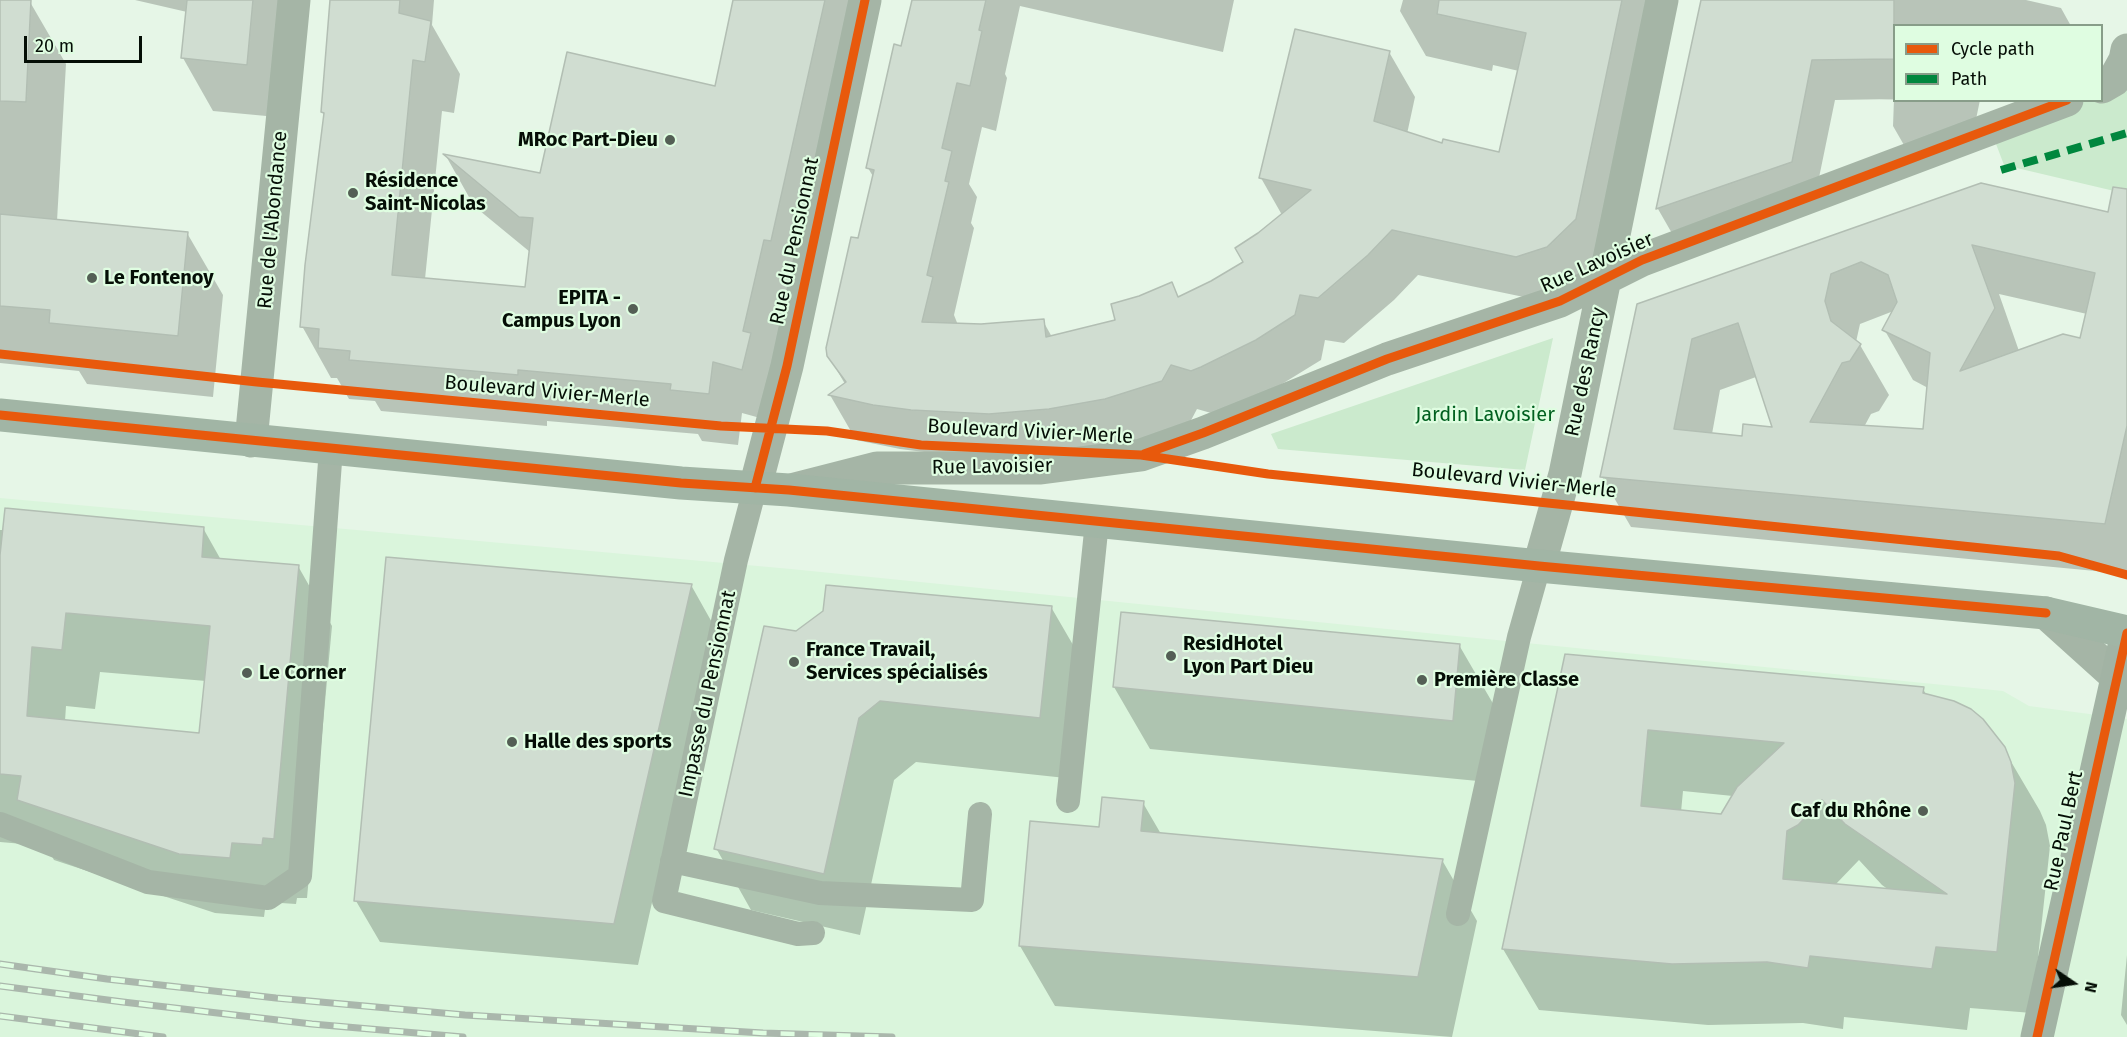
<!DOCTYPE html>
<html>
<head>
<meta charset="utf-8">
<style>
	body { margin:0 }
	#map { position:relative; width:2127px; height:1037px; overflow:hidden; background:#e6f6e7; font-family:"Fira Sans",sans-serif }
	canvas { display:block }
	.legend { position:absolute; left:1893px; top:24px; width:210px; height:78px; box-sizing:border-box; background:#dffde1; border:2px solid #889d89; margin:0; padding:8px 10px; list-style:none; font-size:18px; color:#050e06 }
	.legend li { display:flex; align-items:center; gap:12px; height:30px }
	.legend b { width:30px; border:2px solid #889d89 }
	.north { position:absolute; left:2043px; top:953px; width:60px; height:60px; -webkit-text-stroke:4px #dffde1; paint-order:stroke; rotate:103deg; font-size:16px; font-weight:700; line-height:24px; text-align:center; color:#050e06 }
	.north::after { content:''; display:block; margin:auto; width:21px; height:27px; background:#050e06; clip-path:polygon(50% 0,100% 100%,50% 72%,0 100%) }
	.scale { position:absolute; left:24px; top:36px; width:118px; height:27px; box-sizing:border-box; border:3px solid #050e06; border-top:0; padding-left:8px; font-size:18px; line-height:21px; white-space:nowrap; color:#050e06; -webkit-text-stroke:4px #dffde1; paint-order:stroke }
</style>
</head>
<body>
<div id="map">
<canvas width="2127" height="1037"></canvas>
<ul class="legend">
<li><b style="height:8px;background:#e8590c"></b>Cycle path</li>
<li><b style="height:8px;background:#00873e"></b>Path</li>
</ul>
<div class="north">N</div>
<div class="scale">20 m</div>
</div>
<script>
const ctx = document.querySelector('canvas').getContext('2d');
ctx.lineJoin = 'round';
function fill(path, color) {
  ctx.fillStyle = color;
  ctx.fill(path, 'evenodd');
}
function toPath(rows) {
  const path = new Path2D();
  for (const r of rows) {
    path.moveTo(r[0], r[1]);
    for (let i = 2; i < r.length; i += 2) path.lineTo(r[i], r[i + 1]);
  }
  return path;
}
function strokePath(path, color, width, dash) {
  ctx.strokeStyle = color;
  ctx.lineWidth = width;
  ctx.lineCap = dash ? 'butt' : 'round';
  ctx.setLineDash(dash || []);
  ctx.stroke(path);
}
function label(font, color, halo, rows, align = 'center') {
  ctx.font = font + ' "Fira Sans",sans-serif';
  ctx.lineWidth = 4.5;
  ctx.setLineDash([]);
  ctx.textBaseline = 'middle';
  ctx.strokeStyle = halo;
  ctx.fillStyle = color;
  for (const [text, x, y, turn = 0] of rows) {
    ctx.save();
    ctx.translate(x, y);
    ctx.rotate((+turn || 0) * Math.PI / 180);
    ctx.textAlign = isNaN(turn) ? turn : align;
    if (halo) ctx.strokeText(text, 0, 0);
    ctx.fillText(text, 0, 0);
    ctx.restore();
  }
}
const built = toPath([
	[0,498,791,569,2003,691,2029,706,2127,719,2127,1037,0,1037]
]);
const green = toPath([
	[2127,75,2127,194,2004,165,1993,136,2083,101,2102,100],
	[1553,338,1525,470,1278,449,1271,434]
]);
const shadow = toPath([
	[0,0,30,2,66,64,57,221,187,233,223,295,213,397,87,384,79,371,0,363],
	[135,0,288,0,277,117,213,111,183,58,187,12],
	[332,0,434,0,432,25,460,74,454,113,442,111,425,279,526,288,530,252,474,206,446,156,541,174,716,88,733,0,866,0,771,421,742,413,738,445,702,441,698,434,547,421,547,426,381,411,375,401,349,399,337,378,331,378,302,326,325,116,322,112],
	[913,0,1234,0,1223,52,1020,6,1005,74,1007,78,996,131,982,127,969,184,977,197,971,223,974,228,954,315,958,325,981,325,1043,321,1052,337,1117,321,1139,297,1171,284,1179,298,1245,263,1259,234,1282,215,1261,178,1389,52,1415,97,1407,134,1444,145,1500,154,1519,71,1493,65,1492,71,1426,56,1400,11,1403,0,1656,0,1601,265,1543,301,1418,275,1394,300,1344,343,1325,340,1321,360,1282,384,1218,415,1197,409,1188,426,1131,444,1075,453,964,457,900,449,856,440,830,395,845,384,828,355,874,178,868,168,902,48],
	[1702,0,2026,0,2061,8,2071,26,1894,26,1894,100,1980,100,1970,148,1916,166,1893,126,1894,99,1835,100,1814,202,1681,249,1658,209],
	[1981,185,2127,218,2127,574,1631,527,1602,477,1638,305],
	[1999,294,2087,314,2081,340,2019,351],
	[1891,312,1893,313,1884,329,1913,380,1928,388,1924,430,1864,427,1871,414,1879,411,1889,395,1860,345,1856,342,1860,324],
	[1756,377,1774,429,1743,437,1712,434,1720,390],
	[203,528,221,560,298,566,332,626,307,898,297,898,296,904,266,902,264,917,215,913,54,860,46,846,0,842,0,530],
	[100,672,206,681,200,735,65,721,66,706,95,709],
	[691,585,714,626,638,965,380,942,356,901],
	[1051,607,1087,669,1075,779,916,762,894,780,860,935,751,910,716,848,797,633],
	[1122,614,1459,645,1495,707,1488,782,1150,749,1114,687],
	[1566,656,1923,689,1927,696,2003,748,2040,811,2046,825,2050,846,2032,1013,1970,1008,1967,1030,1844,1017,1843,1029,1803,1023,1708,1025,1539,1010,1503,949],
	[1683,791,1733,796,1721,815,1681,812],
	[1859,860,1882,885,1889,890,1835,885],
	[1143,803,1161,834,1442,860,1477,921,1452,1037,1055,1006,1020,946,1100,829],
	[2127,955,2127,1025,2121,1015]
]);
const building = toPath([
	[0,0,31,0,26,102,0,101,0,0],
	[187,0,253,0,247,65,181,58,187,0],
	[330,0,400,0,399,13,431,21,425,62,413,60,392,275,525,287,533,218,519,217,443,154,540,173,567,52,715,86,733,0,825,0,771,241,764,240,743,331,751,333,742,370,713,362,709,394,670,390,671,384,518,370,518,375,349,360,350,351,318,348,319,329,300,327,305,265,324,113,321,112,330,0],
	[912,0,986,0,979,30,982,31,970,86,957,83,942,148,952,151,945,181,949,182,927,275,933,277,922,322,981,324,1044,319,1046,337,1115,320,1111,304,1139,296,1172,282,1178,297,1211,281,1243,262,1235,248,1258,233,1311,190,1259,178,1295,29,1390,51,1374,121,1442,143,1443,139,1499,152,1526,33,1437,14,1439,0,1622,0,1576,219,1547,247,1516,257,1392,230,1368,255,1318,298,1300,295,1295,315,1256,340,1201,367,1191,371,1171,365,1162,381,1105,399,1049,409,989,414,911,410,873,405,828,395,846,382,827,356,826,348,851,237,858,238,874,170,866,168,894,44,901,46,912,0],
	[1701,0,1894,0,1894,59,1812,60,1792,162,1656,209,1701,0],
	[1981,183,2108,212,2113,187,2127,189,2127,426,2105,524,1600,477,1637,304,1981,183],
	[1972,245,2095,273,2080,338,2063,334,1960,371,1995,308,1972,245],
	[1861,262,1888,275,1897,302,1882,330,1930,353,1923,429,1810,422,1842,363,1850,361,1861,344,1831,321,1825,301,1831,274,1861,262],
	[1738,323,1772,427,1743,424,1742,436,1674,429,1692,339,1738,323],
	[0,214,188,232,178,336,49,323,50,310,0,306,0,214],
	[5,508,204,527,202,557,299,565,274,839,263,838,262,845,232,843,230,858,179,854,17,800,21,776,0,774,0,555,5,508],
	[66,613,210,626,199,733,27,716,32,647,62,650,66,613],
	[386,557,692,584,614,924,354,901,386,557],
	[826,585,1052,606,1040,718,880,701,859,718,824,874,714,849,764,626,796,631,823,611,826,585],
	[1121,612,1460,644,1453,721,1113,687,1121,612],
	[1565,654,1924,687,1923,693,1954,701,1971,709,1983,719,2005,747,2011,762,2015,783,1997,952,1936,947,1932,969,1810,956,1808,968,1767,962,1672,964,1502,949,1565,654],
	[1648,730,1784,743,1737,787,1721,814,1641,806,1648,730],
	[1822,800,1845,824,1947,894,1783,879,1787,831,1798,825,1822,800],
	[1102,797,1144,801,1141,831,1443,859,1418,977,1019,946,1030,821,1099,827,1102,797]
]);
const service = toPath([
	[755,488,736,560,664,901,798,934,813,933],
	[1068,801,1097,522],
	[0,824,148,882,268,898,300,876,331,448],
	[672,861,820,893,972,900,980,814],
	[1458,914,1519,637,1539,566]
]);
const minor = toPath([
	[2102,87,2114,80,2125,60,2127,50],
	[251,441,294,0],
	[755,488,787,366,865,0],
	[795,489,877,468,1041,468,1141,455,1203,433,1387,359,1560,301,1642,260,2067,100],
	[1539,566,1565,474,1662,0],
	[2046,613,2117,677,2127,678]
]);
const secondary = toPath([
	[2037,1037,2127,633]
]);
const primary = toPath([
	[0,415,681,483,789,490,1539,566,2046,613,2127,632]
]);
const rail = toPath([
	[0,964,107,979,276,998,465,1015,763,1033,892,1037],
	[0,986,123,1002,312,1024,463,1037],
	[0,1016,163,1037]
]);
const quiet = toPath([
	[2001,170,2127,133]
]);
const cycleway = toPath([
	[0,354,257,382,721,426,827,431,921,445,1141,455,1268,474,2059,556,2127,575],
	[0,415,681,483,789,490,1539,566,2046,613],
	[1144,454,1203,433,1387,359,1560,301,1642,260,2067,100],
	[755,488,787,366,865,0],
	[2037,1037,2127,633]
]);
const markers = [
	[670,140,6,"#545f55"],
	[353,193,6,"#545f55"],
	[92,278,6,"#545f55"],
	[633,309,6,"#545f55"],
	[1171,656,6,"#545f55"],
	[794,662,6,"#545f55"],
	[247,673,6,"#545f55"],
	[1422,680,6,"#545f55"],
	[512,742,6,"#545f55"],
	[1923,811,6,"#545f55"]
];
const poiNames = [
	["MRoc Part-Dieu",658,140,"right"],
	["Résidence",365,181],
	["Saint-Nicolas",365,204],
	["Le Fontenoy",104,278],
	["EPITA -",621,298,"right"],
	["Campus Lyon",621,321,"right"],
	["ResidHotel",1183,644],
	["Lyon Part Dieu",1183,667],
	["France Travail,",806,650],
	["Services spécialisés",806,673],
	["Le Corner",259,673],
	["Première Classe",1434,680],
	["Halle des sports",524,742],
	["Caf du Rhône",1911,811,"right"]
];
const streetNames = [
	["Rue de l'Abondance",273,220,-85],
	["Rue du Pensionnat",795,241,-78],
	["Rue Lavoisier",1597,263,-24],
	["Rue des Rancy",1586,372,-78],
	["Boulevard Vivier-Merle",547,392,5],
	["Boulevard Vivier-Merle",1030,432,3],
	["Rue Lavoisier",992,467,-1],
	["Boulevard Vivier-Merle",1514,481,6],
	["Impasse du Pensionnat",708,694,-78],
	["Rue Paul Bert",2064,831,-78]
];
const parkNames = [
	["Jardin Lavoisier",1485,415]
];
fill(built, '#daf5dc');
fill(green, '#cbeacd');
fill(shadow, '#0003');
fill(building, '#d0ddd1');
strokePath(building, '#b2beb3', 1.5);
strokePath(service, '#a5b5a6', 24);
strokePath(minor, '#a5b5a6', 33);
strokePath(secondary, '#a2b3a4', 33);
strokePath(primary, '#a1b5a5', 33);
strokePath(rail, '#aab7ac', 7);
strokePath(rail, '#dffde1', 4.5, [14]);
strokePath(quiet, '#00873e', 8, [15, 8]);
strokePath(cycleway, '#e8590c', 9);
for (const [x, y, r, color] of markers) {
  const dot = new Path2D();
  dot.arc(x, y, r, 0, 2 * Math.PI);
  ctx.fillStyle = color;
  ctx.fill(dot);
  strokePath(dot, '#dffde1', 2);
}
label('bold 20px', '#050e06', '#dffde1', poiNames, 'left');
label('20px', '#050e06', '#dffde1', streetNames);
label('20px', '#00601f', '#dffde1', parkNames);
</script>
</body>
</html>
